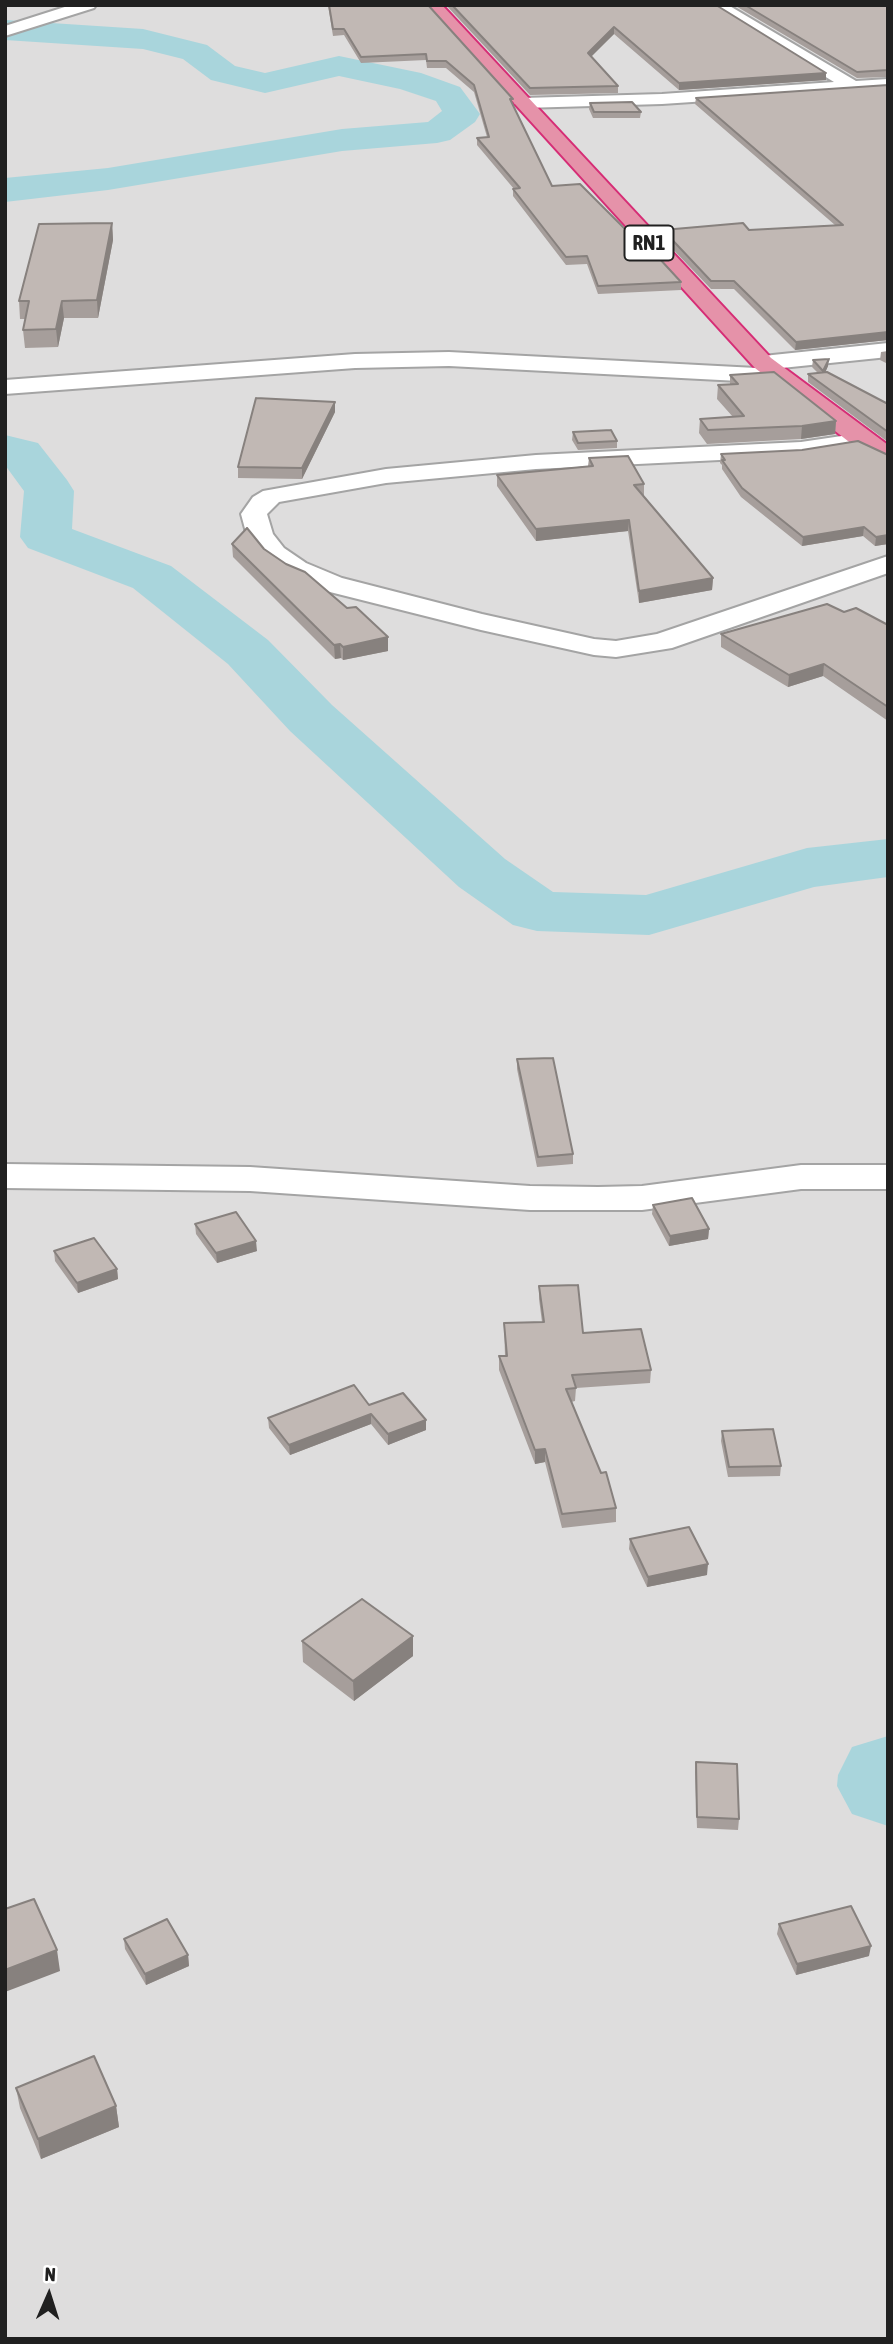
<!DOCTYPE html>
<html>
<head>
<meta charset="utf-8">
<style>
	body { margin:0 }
	#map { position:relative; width:893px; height:2344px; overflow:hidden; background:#f0ede7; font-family:"Asap Condensed",sans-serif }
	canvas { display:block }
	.frame { position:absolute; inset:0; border:7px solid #202020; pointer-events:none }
	.north { position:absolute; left:14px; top:2260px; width:70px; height:70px; -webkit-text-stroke:5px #fff; paint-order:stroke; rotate:3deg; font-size:19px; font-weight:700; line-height:28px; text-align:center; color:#202020 }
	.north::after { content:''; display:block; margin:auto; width:24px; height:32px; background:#202020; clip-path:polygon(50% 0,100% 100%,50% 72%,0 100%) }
</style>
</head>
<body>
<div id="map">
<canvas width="893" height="2344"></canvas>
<div class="frame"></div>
<div class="north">N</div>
</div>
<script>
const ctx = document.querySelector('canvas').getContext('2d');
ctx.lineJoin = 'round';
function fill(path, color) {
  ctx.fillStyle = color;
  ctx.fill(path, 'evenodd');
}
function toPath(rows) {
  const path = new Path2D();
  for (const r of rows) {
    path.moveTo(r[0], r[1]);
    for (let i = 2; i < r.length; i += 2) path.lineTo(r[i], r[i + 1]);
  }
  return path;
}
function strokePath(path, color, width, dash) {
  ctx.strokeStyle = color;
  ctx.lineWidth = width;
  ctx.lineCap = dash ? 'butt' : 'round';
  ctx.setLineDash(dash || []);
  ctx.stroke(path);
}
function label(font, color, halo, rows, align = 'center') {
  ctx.font = font + ' "Asap Condensed",sans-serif';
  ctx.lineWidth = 5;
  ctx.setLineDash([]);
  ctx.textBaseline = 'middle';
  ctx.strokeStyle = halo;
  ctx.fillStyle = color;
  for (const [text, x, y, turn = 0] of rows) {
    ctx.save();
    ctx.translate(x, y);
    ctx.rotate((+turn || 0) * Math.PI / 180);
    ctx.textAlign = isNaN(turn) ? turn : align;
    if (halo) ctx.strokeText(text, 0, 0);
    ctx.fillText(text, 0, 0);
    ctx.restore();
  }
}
const residential = toPath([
	[5,5,888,5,888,2339,5,2339]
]);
const river = toPath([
	[5,20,143,29,207,45,235,66,265,73,339,56,421,73,460,87,480,114,475,122,450,140,437,143,342,151,108,190,5,202,5,178,108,168,342,129,428,122,442,111,436,101,400,89,339,76,265,93,211,80,183,59,143,49,5,40,5,20],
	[5,435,38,443,67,480,74,491,72,529,171,566,268,640,332,705,505,859,553,892,646,895,807,848,888,839,888,877,814,887,649,935,537,931,513,925,459,887,290,731,228,664,133,588,28,548,20,537,24,491,5,465,5,435],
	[888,1736,888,1826,852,1814,837,1786,838,1775,852,1747,888,1736]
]);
const minor = toPath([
	[71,5,96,5,94,8,5,36,5,26,71,5],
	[708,5,728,5,856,81,888,79,888,89,662,104,523,108,514,103,523,98,662,94,834,82,708,5],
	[888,343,888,357,772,369,786,371,789,376,786,381,778,383,449,366,355,368,5,394,5,380,355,354,449,352,756,368,752,363,755,358,763,356,888,343],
	[862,433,871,435,874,440,871,445,801,456,536,469,386,483,279,502,267,514,273,534,284,548,306,563,342,578,482,614,594,639,616,641,657,634,888,556,888,573,672,648,616,657,594,655,481,630,322,590,288,575,266,560,247,536,241,514,253,497,263,491,386,469,536,455,801,442,862,433],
	[5,1164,250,1167,530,1186,598,1187,642,1186,801,1165,888,1165,888,1189,801,1189,642,1210,530,1210,250,1191,5,1188,5,1164]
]);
const highway = toPath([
	[425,5,442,5,771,358,888,445,888,463,853,445,755,368,425,5]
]);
const wall = toPath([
	[328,5,428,5,513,105,552,186,681,282,681,290,598,294,587,264,566,265,513,196,513,189,514,189,477,145,477,138,487,137,474,92,446,68,427,68,426,60,361,63,344,35,333,36],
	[446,5,716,5,826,80,679,90,614,34,591,56,618,86,618,93,530,95],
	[734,5,888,5,888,77,857,78],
	[888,85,888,340,795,350,734,289,711,289,662,238,663,230,749,230,835,225,695,104,696,98],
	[590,103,641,112,640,118,593,118,589,109],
	[112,223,113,240,98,318,64,318,58,347,25,348,23,330,26,319,20,319,19,301],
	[888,351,888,364,880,360,881,352],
	[813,360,828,366,825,372,888,404,888,442,808,382,808,374,818,373,812,367],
	[730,375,836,421,835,434,801,439,707,444,699,433,700,419,733,417,717,399,718,385,730,384],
	[335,402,335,412,302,479,238,478,238,467],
	[573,432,617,441,617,448,578,450,572,440],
	[721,454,888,454,888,544,875,546,863,536,802,546,741,497,722,469,722,465,720,463],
	[589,458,644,484,644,495,642,495,713,578,712,590,639,603,628,531,536,541,497,486,497,475,588,466],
	[232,544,264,549,388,651,343,660,341,658,335,659,233,557],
	[844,612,888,625,888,721,823,676,788,687,721,647,721,634],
	[517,1059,573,1154,573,1164,537,1167,517,1069],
	[653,1205,709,1229,708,1239,669,1246,652,1214],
	[195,1224,257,1251,217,1263,196,1234],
	[54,1251,117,1269,118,1279,78,1293,55,1261],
	[539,1286,583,1333,651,1370,650,1383,576,1388,575,1401,571,1402,616,1508,616,1522,562,1528,545,1462,535,1464,499,1370,499,1356,505,1356,504,1323,542,1322,539,1299],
	[369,1405,426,1420,426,1430,388,1445,371,1424,290,1455,269,1428,268,1418],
	[722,1431,781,1466,780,1476,728,1477,721,1441],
	[630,1539,707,1575,647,1587,629,1549],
	[302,1641,413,1656,354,1701,303,1662],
	[696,1762,739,1819,738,1830,697,1828,695,1772],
	[779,1924,869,1956,796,1975,777,1934],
	[124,1939,188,1955,189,1966,146,1985,125,1949],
	[16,2088,116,2106,119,2127,41,2159,20,2108]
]);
const shadedWall = toPath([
	[614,27,614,34,588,60,588,53],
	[826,73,826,80,679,90,679,83],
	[112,223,113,240,98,318,97,300],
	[62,301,64,318,58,347,56,329],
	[888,332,888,340,795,350,796,342],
	[829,359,828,366,823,378,823,371],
	[335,402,335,412,302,479,302,468],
	[836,421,835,434,801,439,802,426],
	[629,520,628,531,536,541,536,529],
	[864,527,863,536,802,546,803,537],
	[888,535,888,544,875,546,876,537],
	[713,578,712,590,639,603,639,591],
	[388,637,388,651,343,660,343,647],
	[340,644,341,658,335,659,334,645],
	[824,664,823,676,788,687,789,675],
	[709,1229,708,1239,669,1246,670,1236],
	[256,1241,257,1251,217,1263,216,1253],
	[117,1269,118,1279,78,1293,77,1283],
	[371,1414,371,1424,290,1455,289,1445],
	[426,1420,426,1430,388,1445,388,1434],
	[545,1449,545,1462,535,1464,535,1450],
	[708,1564,707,1575,647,1587,648,1577],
	[413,1636,413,1656,354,1701,353,1681],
	[871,1946,869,1956,796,1975,797,1964],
	[57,1950,60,1971,5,1992,5,1970],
	[188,1955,189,1966,146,1985,145,1974],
	[116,2106,119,2127,41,2159,38,2139]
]);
const building = toPath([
	[329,5,428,5,513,99,510,99,552,186,580,184,625,229,635,232,681,282,598,286,587,256,566,257,513,189,520,188,477,138,489,137,474,85,446,61,427,61,426,54,361,57,344,29,333,29,329,5],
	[452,5,716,5,826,73,679,83,614,27,588,53,618,86,530,88,452,5],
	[745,5,888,5,888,70,857,72,745,5],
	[888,85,888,332,796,342,734,281,711,281,663,230,743,223,749,230,843,225,696,98,888,85],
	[632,102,641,112,594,112,590,103,632,102],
	[112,223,97,300,62,301,56,329,23,330,29,301,19,301,39,224,112,223],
	[829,359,823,371,813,360,829,359],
	[774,372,836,421,802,426,708,430,700,419,744,416,718,385,738,384,730,375,774,372],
	[827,372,888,404,888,432,808,374,827,372],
	[256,398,335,402,302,468,238,467,256,398],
	[611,430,617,441,578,443,573,432,611,430],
	[858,441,888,455,888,535,876,537,864,527,803,537,742,488,722,460,725,460,721,454,802,450,858,441],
	[628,456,644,484,634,485,713,578,639,591,629,520,536,529,497,475,593,466,589,458,628,456],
	[247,528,264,549,286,564,305,572,347,608,356,607,388,637,343,647,340,644,334,645,232,544,247,528],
	[827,604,844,612,856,608,888,625,888,707,824,664,789,675,721,634,827,604],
	[553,1058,573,1154,538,1157,517,1059,553,1058],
	[692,1198,709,1229,670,1236,653,1205,692,1198],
	[236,1212,256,1241,216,1253,195,1224,236,1212],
	[94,1238,117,1269,77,1283,54,1251,94,1238],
	[578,1285,583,1333,641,1329,651,1370,572,1375,576,1388,566,1389,601,1473,606,1472,616,1508,562,1514,545,1449,535,1450,499,1356,507,1356,504,1323,544,1322,539,1286,578,1285],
	[354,1385,369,1405,403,1393,426,1420,388,1434,371,1414,289,1445,268,1418,354,1385],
	[773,1429,781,1466,729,1467,722,1431,773,1429],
	[689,1527,708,1564,648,1577,630,1539,689,1527],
	[362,1599,413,1636,353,1681,302,1641,362,1599],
	[696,1762,737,1764,739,1819,697,1817,696,1762],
	[34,1899,57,1950,5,1970,5,1909,34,1899],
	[851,1906,871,1946,797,1964,779,1924,851,1906],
	[167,1919,188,1955,145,1974,124,1939,167,1919],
	[94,2056,116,2106,38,2139,16,2088,94,2056]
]);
const shields = [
	[649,243,49]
];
const shieldNames = [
	["RN1",649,243]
];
fill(residential, '#dedddd');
fill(river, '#a9d5dc');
strokePath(minor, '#a4a4a4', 4);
strokePath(highway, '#d62d76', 4);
fill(minor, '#fff');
fill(highway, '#e592a9');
fill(wall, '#a69e9b');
fill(shadedWall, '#87817e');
fill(building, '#c1b8b4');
strokePath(building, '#87817e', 2);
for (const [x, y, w] of shields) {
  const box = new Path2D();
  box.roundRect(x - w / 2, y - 17.5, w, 35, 5);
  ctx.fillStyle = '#fff';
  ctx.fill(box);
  strokePath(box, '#202020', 2);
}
label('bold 21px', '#202020', null, shieldNames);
</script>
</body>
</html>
